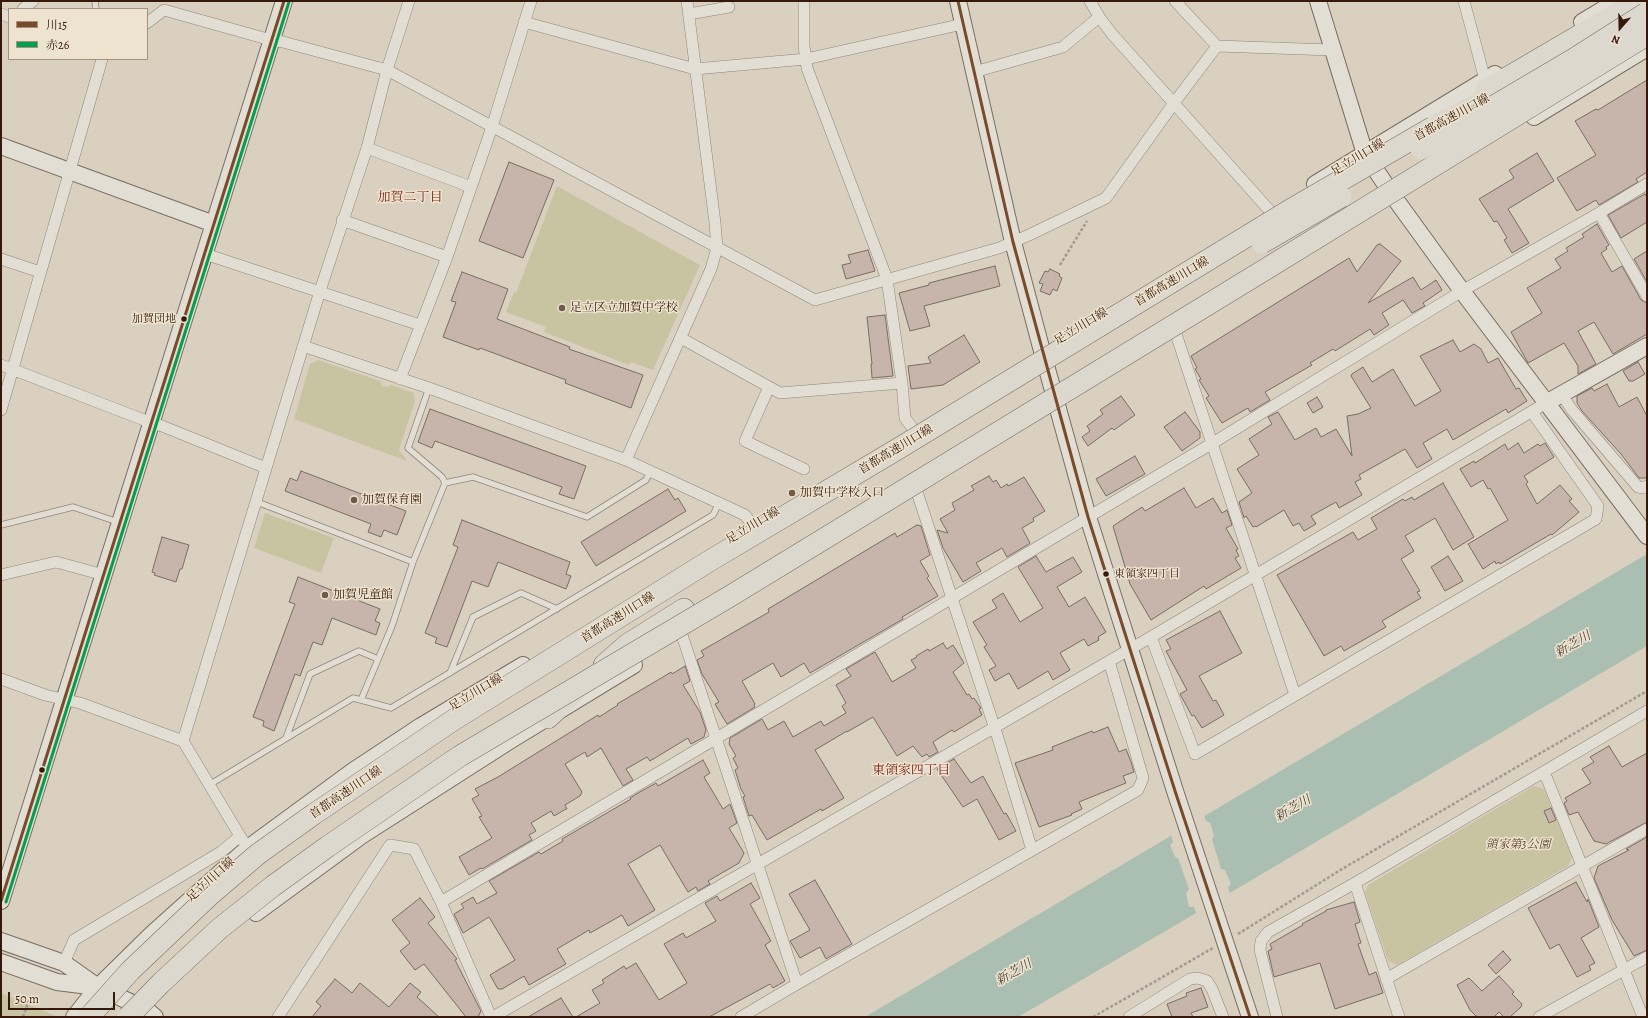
<!DOCTYPE html>
<html>
<head>
<meta charset="utf-8">
<style>
	body { margin:0 }
	#map { position:relative; width:1648px; height:1018px; overflow:hidden; background:#dad0bf; font-family:Alegreya,"Noto Serif JP",serif }
	canvas { display:block }
	.frame { position:absolute; inset:0; border:2px solid #36190a; pointer-events:none }
	.legend { position:absolute; left:8px; top:8px; width:140px; height:52px; box-sizing:border-box; background:#eee3ce; border:1px solid #a49280; margin:0; padding:5px 7px; list-style:none; font-size:12px; color:#36190a }
	.legend li { display:flex; align-items:center; gap:8px; height:20px }
	.legend b { width:20px; border:1px solid #a49280 }
	.north { position:absolute; left:1600px; top:8px; width:40px; height:40px; -webkit-text-stroke:3px #eee3ce; paint-order:stroke; rotate:200deg; font-size:11px; font-weight:700; line-height:16px; text-align:center; color:#36190a }
	.north::after { content:''; display:block; margin:auto; width:14px; height:18px; background:#36190a; clip-path:polygon(50% 0,100% 100%,50% 72%,0 100%) }
	.scale { position:absolute; left:8px; top:992px; width:107px; height:18px; box-sizing:border-box; border:2px solid #36190a; border-top:0; padding-left:5px; font-size:12px; line-height:14px; white-space:nowrap; color:#36190a; -webkit-text-stroke:3px #eee3ce; paint-order:stroke }
</style>
</head>
<body>
<div id="map">
<canvas width="1648" height="1018"></canvas>
<div class="frame"></div>
<ul class="legend">
<li><b style="height:5px;background:#7a4b2a"></b>川15</li>
<li><b style="height:5px;background:#039f4d"></b>赤26</li>
</ul>
<div class="north">N</div>
<div class="scale">50 m</div>
</div>
<script>
const ctx = document.querySelector('canvas').getContext('2d');
ctx.lineJoin = 'round';
function fill(path, color) {
  ctx.fillStyle = color;
  ctx.fill(path, 'evenodd');
}
function toPath(rows) {
  const path = new Path2D();
  for (const r of rows) {
    path.moveTo(r[0], r[1]);
    for (let i = 2; i < r.length; i += 2) path.lineTo(r[i], r[i + 1]);
  }
  return path;
}
function strokePath(path, color, width, dash) {
  ctx.strokeStyle = color;
  ctx.lineWidth = width;
  ctx.lineCap = dash ? 'butt' : 'round';
  ctx.setLineDash(dash || []);
  ctx.stroke(path);
}
function label(font, color, halo, rows, align = 'center') {
  ctx.font = font + ' Alegreya,"Noto Serif JP",serif';
  ctx.lineWidth = 3;
  ctx.setLineDash([]);
  ctx.textBaseline = 'middle';
  ctx.strokeStyle = halo;
  ctx.fillStyle = color;
  for (const [text, x, y, turn = 0] of rows) {
    ctx.save();
    ctx.translate(x, y);
    ctx.rotate((+turn || 0) * Math.PI / 180);
    ctx.textAlign = isNaN(turn) ? turn : align;
    if (halo) ctx.strokeText(text, 0, 0);
    ctx.fillText(text, 0, 0);
    ctx.restore();
  }
}
const green = toPath([
	[557,186,700,265,653,370,631,362,629,365,544,332,546,327,506,312,514,292,516,293],
	[318,360,380,381,382,386,388,387,391,385,414,393,415,401,399,450,407,461,294,419,310,364],
	[265,513,334,538,321,573,254,548],
	[1534,786,1544,789,1572,857,1568,866,1397,965,1388,961,1365,893,1368,885],
	[1,993,54,1015,55,1017,1,1017]
]);
const water = toPath([
	[1647,554,1647,646,1169,929,1018,1017,865,1017]
]);
const pier = toPath([
	[1204,815,1206,821,1210,823,1214,835,1212,839,1221,869,1225,870,1231,884,1228,887,1230,895,1197,915,1194,907,1189,907,1186,893,1189,889,1178,858,1175,857,1170,845,1173,842,1171,835]
]);
const building = toPath([
	[1647,80,1647,172,1636,179,1638,182,1599,205,1596,200,1577,211,1557,178,1596,155,1575,121,1596,109,1598,110,1647,80],
	[1537,153,1554,181,1508,209,1529,243,1512,253,1504,240,1507,238,1497,221,1494,222,1479,199,1514,178,1509,170,1537,153],
	[509,162,554,180,523,258,479,241,509,162],
	[1645,194,1647,197,1647,222,1621,238,1608,215,1645,194],
	[1597,224,1609,245,1606,247,1607,249,1601,253,1612,272,1622,266,1641,300,1647,303,1647,334,1613,354,1594,322,1578,331,1596,364,1578,374,1578,366,1564,343,1528,363,1511,332,1542,313,1527,288,1561,268,1555,259,1568,251,1566,248,1584,237,1582,234,1597,224],
	[1380,244,1401,261,1368,303,1413,277,1421,290,1436,280,1442,290,1423,303,1425,306,1412,313,1403,300,1382,313,1389,325,1374,335,1370,329,1335,351,1333,349,1310,363,1312,365,1265,392,1270,400,1250,412,1248,408,1222,423,1206,398,1209,396,1199,380,1201,379,1195,369,1197,368,1191,356,1349,258,1357,272,1377,245,1380,244],
	[868,250,875,271,846,279,842,265,851,263,848,255,868,250],
	[1647,251,1647,282,1634,259,1647,251],
	[995,266,1000,286,924,306,930,326,910,331,899,293,929,285,929,283,995,266],
	[1050,269,1060,274,1059,276,1062,278,1057,291,1053,289,1050,295,1040,291,1043,284,1039,283,1045,271,1048,272,1050,269],
	[462,272,508,289,497,319,570,347,569,349,643,375,631,408,565,383,566,380,480,348,479,350,443,337,456,302,451,301,462,272],
	[885,315,893,376,872,378,871,364,872,364,867,317,885,315],
	[964,335,980,362,943,385,911,389,908,366,931,363,928,357,964,335],
	[1453,340,1460,352,1474,344,1481,349,1488,363,1498,358,1516,389,1519,388,1527,401,1508,413,1506,409,1453,440,1447,429,1423,443,1432,459,1417,468,1405,449,1359,475,1361,479,1355,482,1362,495,1339,508,1336,502,1311,516,1316,524,1304,531,1299,523,1293,526,1284,510,1256,527,1255,526,1253,527,1246,516,1244,518,1239,502,1252,493,1237,469,1259,455,1249,439,1272,424,1268,417,1278,412,1295,440,1316,428,1321,437,1336,429,1352,456,1347,416,1358,414,1371,408,1351,376,1352,374,1363,367,1372,382,1393,369,1415,406,1441,391,1420,356,1453,340],
	[1638,362,1645,374,1633,381,1629,381,1623,371,1638,362],
	[1607,384,1619,407,1637,397,1647,416,1647,478,1639,478,1621,454,1582,411,1577,403,1577,396,1592,388,1594,391,1607,384],
	[1121,396,1135,415,1114,430,1112,428,1088,446,1082,437,1090,431,1087,426,1103,414,1100,410,1121,396],
	[1317,397,1323,407,1313,413,1307,403,1317,397],
	[430,409,586,466,574,499,559,494,562,487,435,441,432,448,418,442,430,409],
	[1185,412,1200,432,1200,438,1182,451,1164,427,1185,412],
	[1518,443,1524,453,1538,444,1540,446,1545,443,1554,457,1524,476,1528,482,1526,484,1537,504,1560,485,1572,499,1569,501,1579,512,1552,535,1551,534,1500,564,1499,562,1496,564,1495,561,1483,569,1468,544,1508,520,1490,488,1488,489,1483,480,1471,487,1460,469,1474,461,1475,463,1505,444,1508,450,1518,443],
	[1135,456,1145,474,1106,496,1096,479,1135,456],
	[301,471,406,511,397,535,384,530,381,537,368,532,371,524,285,491,290,478,297,481,301,471],
	[989,476,993,482,996,480,1001,488,1007,484,1008,486,1012,484,1024,477,1045,511,1033,518,1034,521,1022,528,1030,543,1029,544,1007,557,1002,548,976,563,981,571,963,582,943,548,937,530,948,533,940,519,955,510,952,503,974,490,971,486,989,476],
	[1443,483,1474,537,1453,550,1435,518,1405,536,1414,551,1401,559,1420,591,1417,592,1421,598,1382,621,1386,627,1344,651,1341,646,1324,656,1277,575,1353,532,1358,540,1377,529,1371,518,1403,499,1405,501,1412,497,1414,500,1443,483],
	[1184,488,1196,508,1213,498,1222,513,1227,510,1232,525,1226,528,1238,549,1236,550,1239,556,1235,558,1241,568,1206,589,1204,586,1151,620,1130,584,1113,526,1142,507,1145,511,1184,488],
	[668,489,675,500,678,498,686,511,596,566,581,542,668,489],
	[462,520,570,562,566,574,571,576,566,589,498,562,488,587,472,581,447,647,435,643,437,638,425,633,458,547,453,545,462,520],
	[917,525,921,526,930,555,920,561,929,576,927,578,938,596,902,617,903,619,810,673,804,663,781,677,773,663,742,681,755,704,754,705,755,707,727,724,715,704,719,702,702,674,697,660,704,656,701,651,769,612,768,609,895,533,897,537,917,525],
	[162,537,189,545,182,569,180,569,176,582,154,575,155,573,152,572,162,537],
	[1036,556,1046,572,1073,557,1082,572,1057,587,1069,607,1085,597,1106,632,1098,637,1099,640,1088,646,1084,639,1060,653,1070,670,1053,680,1048,671,1018,689,1009,673,995,681,989,670,996,666,984,647,987,645,973,622,997,608,992,600,1003,593,1020,622,1043,608,1018,567,1036,556],
	[1448,556,1463,581,1445,591,1431,567,1448,556],
	[298,577,380,609,375,621,380,623,376,635,332,618,322,645,313,642,300,676,295,674,274,731,263,726,264,721,253,717,295,604,289,602,298,577],
	[1220,611,1242,653,1199,676,1213,701,1216,700,1224,715,1202,728,1194,715,1192,716,1180,694,1187,690,1166,651,1171,649,1166,640,1220,611],
	[943,643,947,649,953,645,964,663,953,672,967,695,969,694,972,699,974,698,981,708,979,709,982,715,954,732,952,730,933,742,938,752,929,757,927,754,922,757,913,746,897,756,873,717,847,732,847,731,815,750,844,798,822,811,821,809,767,840,752,815,749,816,743,797,745,796,741,789,735,770,738,768,733,758,736,756,729,744,730,738,762,719,768,730,784,721,793,737,821,721,824,726,846,713,842,706,846,703,836,685,851,676,846,669,875,652,892,682,916,668,911,660,917,657,916,656,928,649,929,651,943,643],
	[685,666,690,681,683,685,700,712,706,730,704,737,691,744,688,738,650,761,647,757,626,769,633,780,623,786,601,748,587,757,585,752,565,764,582,792,580,796,565,805,567,809,566,809,554,816,551,811,531,823,536,831,529,835,532,840,482,869,481,868,469,875,459,857,492,838,479,817,482,816,472,799,479,795,475,789,498,777,598,715,599,717,618,705,617,704,663,677,671,672,672,674,685,666],
	[1108,727,1119,752,1126,749,1131,762,1134,772,1123,776,1126,783,1079,802,1082,809,1071,814,1072,815,1039,827,1015,763,1053,750,1052,747,1092,731,1093,733,1108,727],
	[1609,746,1622,767,1647,753,1647,822,1606,844,1594,841,1578,812,1569,815,1564,803,1567,801,1565,798,1591,783,1582,769,1594,762,1590,757,1609,746],
	[954,759,971,783,983,776,1004,814,1006,813,1016,831,999,840,977,799,963,807,937,769,954,759],
	[703,760,710,773,704,777,723,809,730,804,737,823,729,828,744,853,739,863,708,881,710,884,698,891,696,887,688,892,660,845,628,864,655,910,628,926,622,915,590,933,589,930,557,949,566,964,529,985,524,976,502,989,498,989,490,975,515,960,489,917,463,933,454,914,464,908,461,904,473,897,477,904,497,893,489,881,539,852,541,854,563,841,562,839,631,799,630,798,640,792,656,783,658,786,703,760],
	[1551,808,1556,820,1549,823,1544,811,1551,808],
	[1647,837,1647,950,1634,956,1612,920,1594,878,1598,866,1629,850,1626,849,1647,837],
	[815,880,852,944,826,959,820,947,800,958,790,941,810,930,789,894,815,880],
	[1576,882,1587,902,1588,899,1599,927,1581,938,1595,963,1589,966,1591,970,1577,977,1559,944,1550,949,1528,908,1576,882],
	[751,883,760,898,750,904,771,941,765,945,785,981,773,988,770,984,709,1017,576,1017,600,1003,592,990,604,983,602,980,624,966,626,969,636,963,659,1000,687,983,664,944,683,933,686,938,716,921,705,903,717,896,720,901,751,883],
	[420,898,435,917,428,923,457,959,455,960,481,1011,478,1017,466,1017,424,964,415,970,400,951,410,943,392,920,420,898],
	[1354,902,1360,922,1355,924,1361,943,1358,944,1369,975,1376,972,1383,993,1335,1009,1320,963,1274,977,1268,951,1272,949,1270,944,1303,925,1302,924,1326,911,1326,910,1354,902],
	[1503,951,1511,960,1496,974,1488,965,1503,951],
	[1499,976,1514,992,1512,994,1522,1004,1521,1007,1510,1017,1504,1017,1499,1012,1494,1017,1477,1017,1470,1010,1457,985,1469,978,1482,991,1499,976],
	[335,979,352,993,360,983,389,1007,410,983,421,992,417,997,439,1017,312,1017,321,1006,316,1002,335,979],
	[1201,988,1208,1007,1191,1013,1193,1017,1172,1017,1167,1004,1187,996,1186,993,1201,988],
	[561,998,573,1017,528,1017,561,998]
]);
const path = toPath([
	[1060,265,1087,221],
	[1238,934,1342,869,1647,691],
	[23,1017,30,997],
	[1093,1017,1213,948]
]);
const lane = toPath([
	[95,1,96,9],
	[445,483,473,477,587,517,646,480,650,471],
	[257,502,413,562],
	[1,525,73,507,118,522],
	[450,673,473,617,521,593,557,609],
	[361,700,391,708,713,515,719,503],
	[286,738,310,674,359,651,378,659],
	[209,785,353,698,361,700,392,626,413,562,445,483,442,477,408,448,429,388]
]);
const street = toPath([
	[804,1,804,46,807,68,887,279,902,383,905,418,913,429],
	[1090,1,1100,18,1112,34,1270,211],
	[1175,1,1217,46],
	[1464,1,1485,80],
	[23,9,33,1],
	[1,14,9,17],
	[689,14,729,7],
	[524,22,695,69,806,59,963,24],
	[147,23,164,10,271,40,283,42,387,70,815,300,999,248,1029,235,1106,198,1174,103,1217,46,1332,50],
	[974,72,1063,47,1099,17],
	[367,148,471,187],
	[1599,213,1647,296],
	[342,220,447,257],
	[205,254,420,325],
	[1,259,40,272],
	[1176,334,1295,695],
	[681,338,780,393,902,383],
	[303,346,429,388,626,460,745,515,753,526],
	[1,365,152,423,162,426,266,468],
	[400,379,447,257,492,127,531,1],
	[769,387,745,441,804,469],
	[1562,395,1572,410,1638,487,1643,488,1647,486],
	[1,410,102,59],
	[626,460,711,269,717,248,715,223,687,1],
	[917,492,997,735,1032,850],
	[1,575,56,562,104,575],
	[682,635,797,984],
	[1151,637,1195,754,1596,519,1598,506,1532,412],
	[1,679,45,695,80,703,183,741,240,836],
	[183,741,320,291,367,148,387,70,409,1],
	[1543,773,1547,779,1643,1017],
	[1355,883,1399,1017],
	[441,902,1211,444,1462,291,1599,213,1647,184],
	[64,963,74,940,221,852,240,836,244,842],
	[1386,979,1647,829],
	[278,1017,390,845,414,849,441,902,491,1017],
	[493,1017,1151,637,1546,403],
	[741,1017,797,984,1138,790,1143,778,1109,661],
	[1129,1017,1190,979,1198,978,1207,981,1212,989,1223,1017],
	[1277,1017,1260,950,1261,941,1268,932,1355,883,1647,711],
	[1539,1017,1647,957]
]);
const secondary = toPath([
	[958,1,1013,242,1042,351,1088,517,1176,794,1250,1017],
	[1318,1,1365,154,1396,200,1462,291,1647,536],
	[1582,22,1617,1],
	[1534,117,1647,48],
	[1,146,214,224],
	[1315,184,1495,74],
	[1546,403,1647,346],
	[1,901,284,1],
	[256,913,361,836,511,740,634,665],
	[1,941,64,963,98,987,147,1010,155,1017],
	[1,962,57,982,97,987],
	[74,1017,98,987,153,933,248,848,353,771,421,726,523,665]
]);
const highway = toPath([
	[1486,90,1638,1],
	[1433,127,1505,89],
	[604,665,628,644,684,609],
	[548,718,574,693]
]);
const highwayBridge = toPath([
	[1421,149,1572,60,1646,13],
	[1262,243,1341,197],
	[89,1017,130,971,211,894,258,854,314,814,455,719,711,560,896,450,1290,210,1433,127],
	[128,1017,161,983,219,929,273,886,327,847,460,756,732,595,1266,269,1647,35]
]);
const bus1 = toPath([
	[958,1,1013,242,1088,517,1176,794,1250,1017],
	[1,901,284,1]
]);
const bus2 = toPath([
	[6,902,289,2]
]);
const markers = [
	[562,308,4,"#6f5949"],
	[184,319,3.5,"#36190a"],
	[792,493,4,"#6f5949"],
	[354,500,4,"#6f5949"],
	[1106,574,3.5,"#36190a"],
	[325,595,4,"#6f5949"],
	[42,770,3.5,"#36190a"]
];
const busNames = [
	["加賀団地",176,319],
	["東領家四丁目",1114,574,"left"]
];
const streetNames = [
	["首都高速川口線",1452,118,-29],
	["足立川口線",1358,158,-31],
	["首都高速川口線",1172,282,-31],
	["足立川口線",1081,327,-31],
	["首都高速川口線",896,450,-31],
	["足立川口線",753,526,-31],
	["首都高速川口線",618,618,-32],
	["足立川口線",476,693,-31],
	["首都高速川口線",346,793,-34],
	["足立川口線",211,880,-42]
];
const poiNames = [
	["足立区立加賀中学校",570,308],
	["加賀中学校入口",800,493],
	["加賀保育園",362,500],
	["加賀児童館",333,595]
];
const parkNames = [
	["領家第3公園",1518,845]
];
const neighbourhoodNames = [
	["加賀二丁目",410,198],
	["東領家四丁目",911,771]
];
const waterNames = [
	["新芝川",1573,645,-30],
	["新芝川",1293,809,-30],
	["新芝川",1014,973,-30]
];
fill(green, '#c8c4a2');
fill(water, '#aabfb2');
fill(pier, '#dad0bf');
fill(building, '#c7b4ab');
strokePath(building, '#786e63', 1);
strokePath(lane, '#90867b', 7);
strokePath(street, '#90867b', 12);
strokePath(secondary, '#786e63', 18);
strokePath(highway, '#786e63', 22);
strokePath(path, '#a29b94', 2.5, [3, 2]);
strokePath(lane, '#e2ded4', 5.5);
strokePath(street, '#e2ded4', 11);
strokePath(secondary, '#e2ded4', 16);
strokePath(highway, '#ddd8cd', 21);
strokePath(highwayBridge, '#786e63', 22, []);
strokePath(highwayBridge, '#ddd8cd', 21);
strokePath(bus1, '#7a4b2a', 3);
strokePath(bus2, '#039f4d', 3);
for (const [x, y, r, color] of markers) {
  const dot = new Path2D();
  dot.arc(x, y, r, 0, 2 * Math.PI);
  ctx.fillStyle = color;
  ctx.fill(dot);
  strokePath(dot, '#eee3ce', 1.5);
}
label('11px', '#36190a', '#eee3ce', busNames, 'right');
label('12px', '#36190a', '#eee3ce', streetNames);
label('12px', '#36190a', '#eee3ce', poiNames, 'left');
label('italic 12px', '#5d4a30', '#eee3ce', parkNames);
label('13px', '#7a1f14', '#eee3ce', neighbourhoodNames);
label('italic 13px', '#53493b', '#eee3ce', waterNames);
</script>
</body>
</html>
